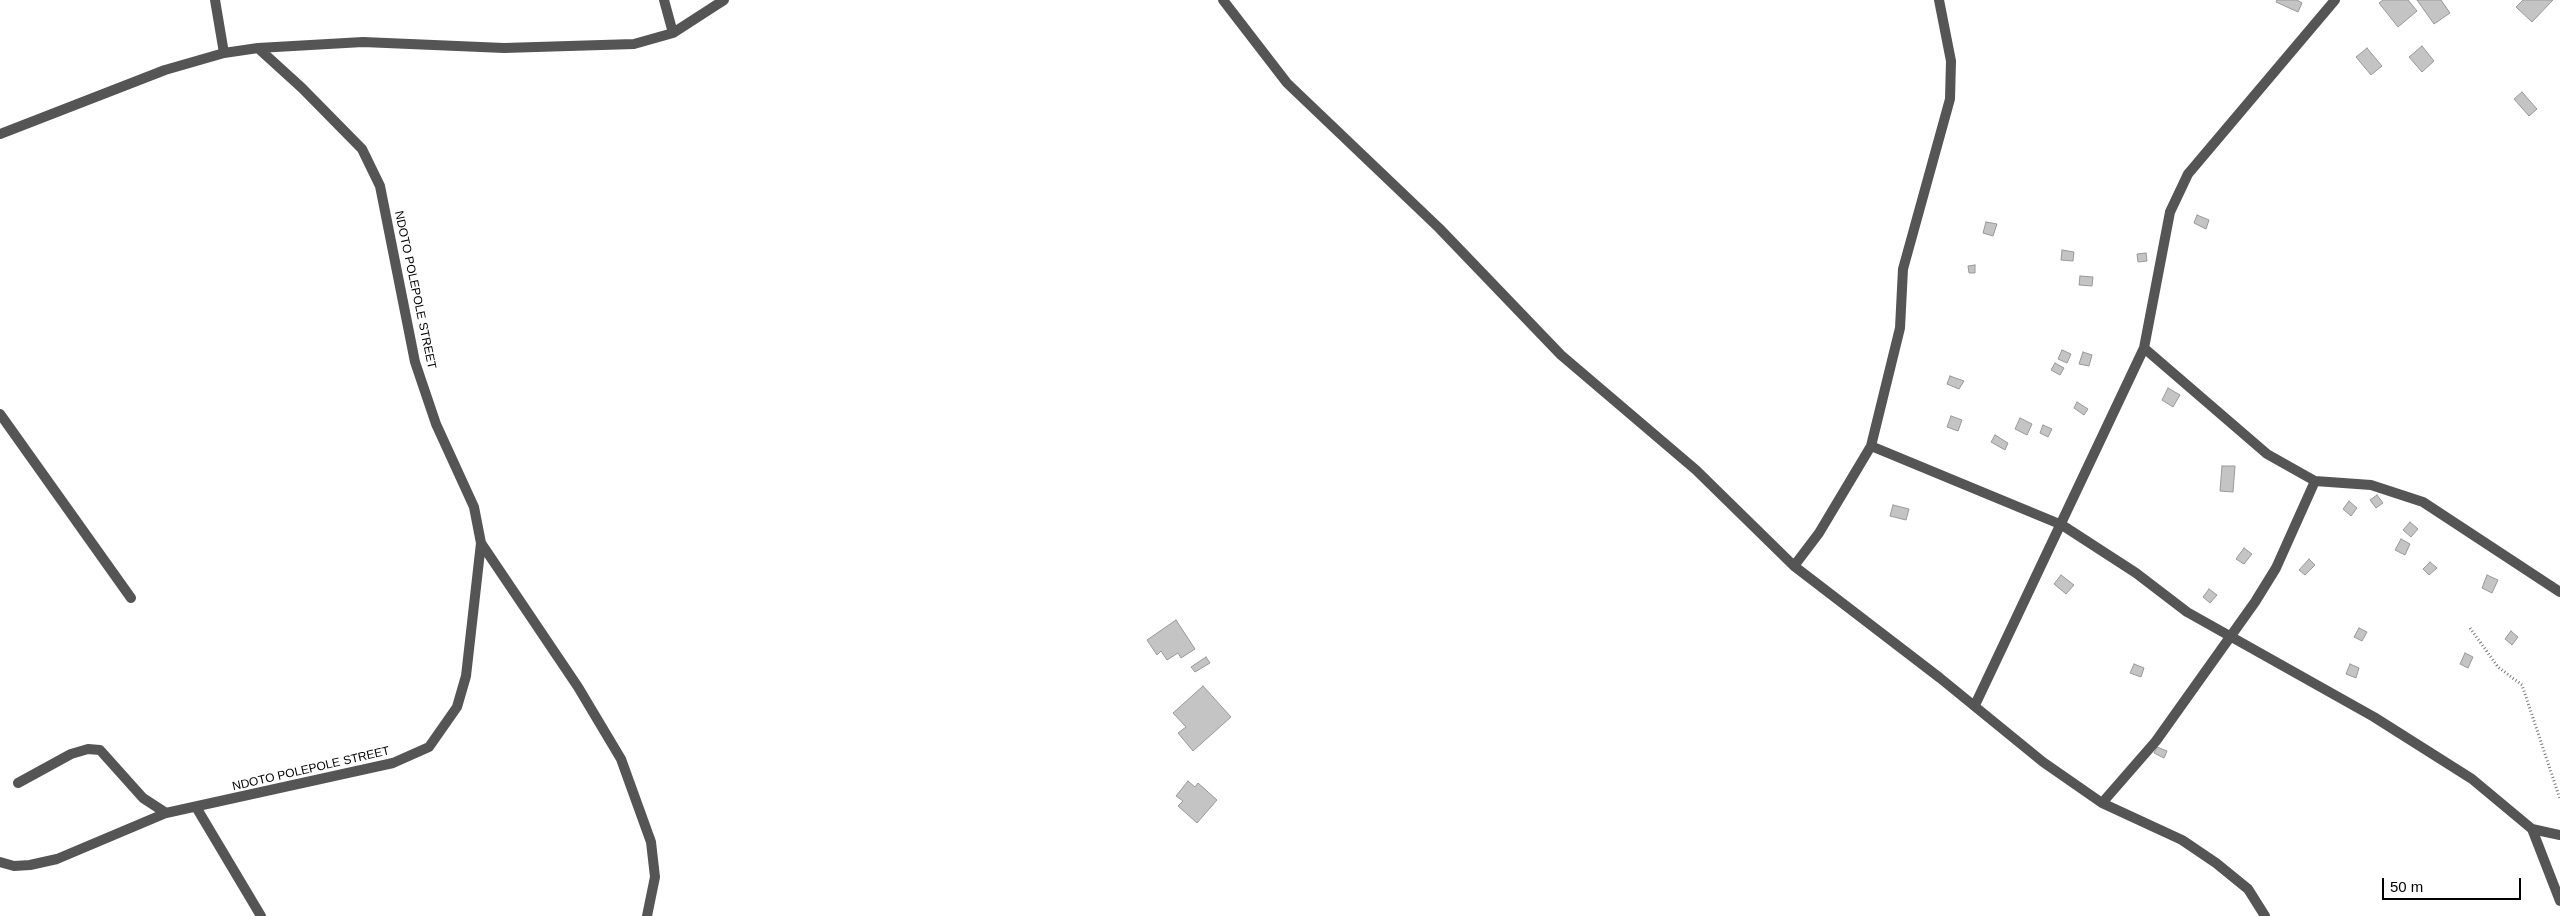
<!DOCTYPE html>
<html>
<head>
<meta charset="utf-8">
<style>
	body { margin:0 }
	#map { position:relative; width:2560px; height:916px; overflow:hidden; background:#fff; font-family:Arial,sans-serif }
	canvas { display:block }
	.scale { position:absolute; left:2382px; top:878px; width:139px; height:22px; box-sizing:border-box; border:2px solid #000; border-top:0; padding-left:6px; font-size:15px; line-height:18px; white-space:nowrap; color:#000; -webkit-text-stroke:4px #fff; paint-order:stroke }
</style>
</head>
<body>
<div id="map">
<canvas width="2560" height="916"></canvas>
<div class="scale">50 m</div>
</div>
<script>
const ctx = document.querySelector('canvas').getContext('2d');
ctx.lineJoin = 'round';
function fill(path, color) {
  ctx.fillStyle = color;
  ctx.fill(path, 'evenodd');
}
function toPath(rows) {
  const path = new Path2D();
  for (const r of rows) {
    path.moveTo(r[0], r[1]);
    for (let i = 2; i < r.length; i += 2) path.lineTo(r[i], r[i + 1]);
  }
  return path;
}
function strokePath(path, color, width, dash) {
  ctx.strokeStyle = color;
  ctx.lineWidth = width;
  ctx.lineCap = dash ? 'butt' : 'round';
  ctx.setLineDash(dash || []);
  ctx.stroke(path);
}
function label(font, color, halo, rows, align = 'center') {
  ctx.font = font + ' Arial,sans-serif';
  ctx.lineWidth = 4;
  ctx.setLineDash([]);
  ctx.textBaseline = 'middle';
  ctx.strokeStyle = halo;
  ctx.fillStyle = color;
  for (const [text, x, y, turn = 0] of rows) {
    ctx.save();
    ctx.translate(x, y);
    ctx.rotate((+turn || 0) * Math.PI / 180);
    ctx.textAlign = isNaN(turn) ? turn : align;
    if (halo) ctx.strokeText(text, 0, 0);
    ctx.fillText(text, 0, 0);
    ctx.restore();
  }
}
const building = toPath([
	[2277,0,2297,0,2302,3,2298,12,2276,2,2277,0],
	[2383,0,2408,0,2417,11,2398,27,2379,3,2383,0],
	[2417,0,2441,0,2450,13,2434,24,2417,0],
	[2523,0,2553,0,2532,22,2516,7,2523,0],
	[2422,46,2434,61,2422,72,2409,57,2422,46],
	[2367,48,2382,66,2371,75,2356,57,2367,48],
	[2522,92,2537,109,2529,116,2514,99,2522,92],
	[2197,215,2209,220,2206,229,2194,223,2197,215],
	[1986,222,1997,224,1993,236,1983,233,1986,222],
	[2062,250,2074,252,2073,261,2061,260,2062,250],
	[2146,253,2147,261,2138,262,2137,254,2146,253],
	[1975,265,1975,273,1969,273,1968,266,1975,265],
	[2080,276,2093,277,2092,286,2079,285,2080,276],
	[2062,350,2071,354,2067,363,2058,359,2062,350],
	[2083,352,2092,355,2089,366,2079,364,2083,352],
	[2055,363,2064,368,2060,375,2051,370,2055,363],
	[1950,376,1964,381,1959,389,1947,384,1950,376],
	[2168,388,2180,395,2173,407,2162,400,2168,388],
	[2077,402,2088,409,2084,415,2074,408,2077,402],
	[1951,416,1962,420,1958,431,1947,427,1951,416],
	[2020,418,2032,424,2027,435,2015,429,2020,418],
	[2043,425,2052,429,2048,437,2040,433,2043,425],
	[1995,435,2008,443,2005,450,1991,442,1995,435],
	[2222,466,2235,466,2233,492,2220,491,2222,466],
	[2377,495,2383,503,2376,508,2370,500,2377,495],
	[2349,501,2357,508,2351,516,2343,509,2349,501],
	[1893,505,1909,509,1906,520,1890,516,1893,505],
	[2410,522,2418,529,2411,537,2403,530,2410,522],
	[2401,539,2410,544,2405,555,2395,550,2401,539],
	[2244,548,2252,554,2244,564,2236,559,2244,548],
	[2309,559,2315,565,2305,575,2299,570,2309,559],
	[2430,562,2437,568,2429,575,2423,569,2430,562],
	[2061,575,2074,585,2066,594,2054,584,2061,575],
	[2487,575,2498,580,2492,593,2482,588,2487,575],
	[2209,589,2217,595,2210,603,2203,597,2209,589],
	[1176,620,1195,649,1181,658,1178,653,1167,660,1161,651,1157,655,1147,640,1176,620],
	[2359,628,2367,632,2362,641,2354,637,2359,628],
	[2511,631,2518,637,2512,645,2505,639,2511,631],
	[2465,653,2473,657,2468,668,2460,664,2465,653],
	[1206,657,1210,663,1195,672,1191,667,1206,657],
	[2134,664,2144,668,2141,677,2130,673,2134,664],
	[2350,664,2359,668,2356,678,2346,674,2350,664],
	[1203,686,1231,717,1193,751,1178,733,1186,727,1173,713,1203,686],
	[2157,747,2167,751,2164,758,2154,753,2157,747],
	[1188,781,1195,787,1198,783,1217,800,1197,823,1178,806,1183,801,1176,796,1188,781]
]);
const path = toPath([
	[2470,628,2498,667,2522,685,2560,799]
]);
const street = toPath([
	[215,0,224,53],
	[664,0,673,33],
	[1223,0,1287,83,1439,228,1561,355,1696,470,1794,566,1940,678,2043,762,2102,803,2182,840,2216,863,2248,889,2265,916],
	[258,48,363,42,504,48,634,44,673,33,724,0],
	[0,134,165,70,224,53,258,48,302,88,362,149,380,186,415,362,436,424,474,507,481,543,466,676,457,707,429,747,393,763,166,813,57,859,30,865,14,866,0,862],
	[2144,348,2267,454,2315,481,2371,485,2423,502,2560,592],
	[0,414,131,598],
	[1871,446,2062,525,2136,573,2187,612,2374,717,2472,779,2532,829,2560,901],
	[481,543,578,687,621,759,651,842,655,877,647,916],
	[1794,566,1819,533,1871,446,1900,328,1903,269,1950,99,1951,61,1939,0],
	[1975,705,2144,348,2170,212,2188,174,2335,0],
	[18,783,71,754,88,749,100,750,143,798,166,813],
	[2102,803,2156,741,2255,602,2276,568,2315,481],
	[196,807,261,916],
	[2532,829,2560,835]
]);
const streetNames = [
	["NDOTO POLEPOLE STREET",415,290,78],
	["NDOTO POLEPOLE STREET",311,769,-13]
];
fill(building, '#c4c4c4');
strokePath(building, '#999', 1);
strokePath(path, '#777', 3, [1, 2.5]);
strokePath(street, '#555', 10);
label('12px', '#000', '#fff', streetNames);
</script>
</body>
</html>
